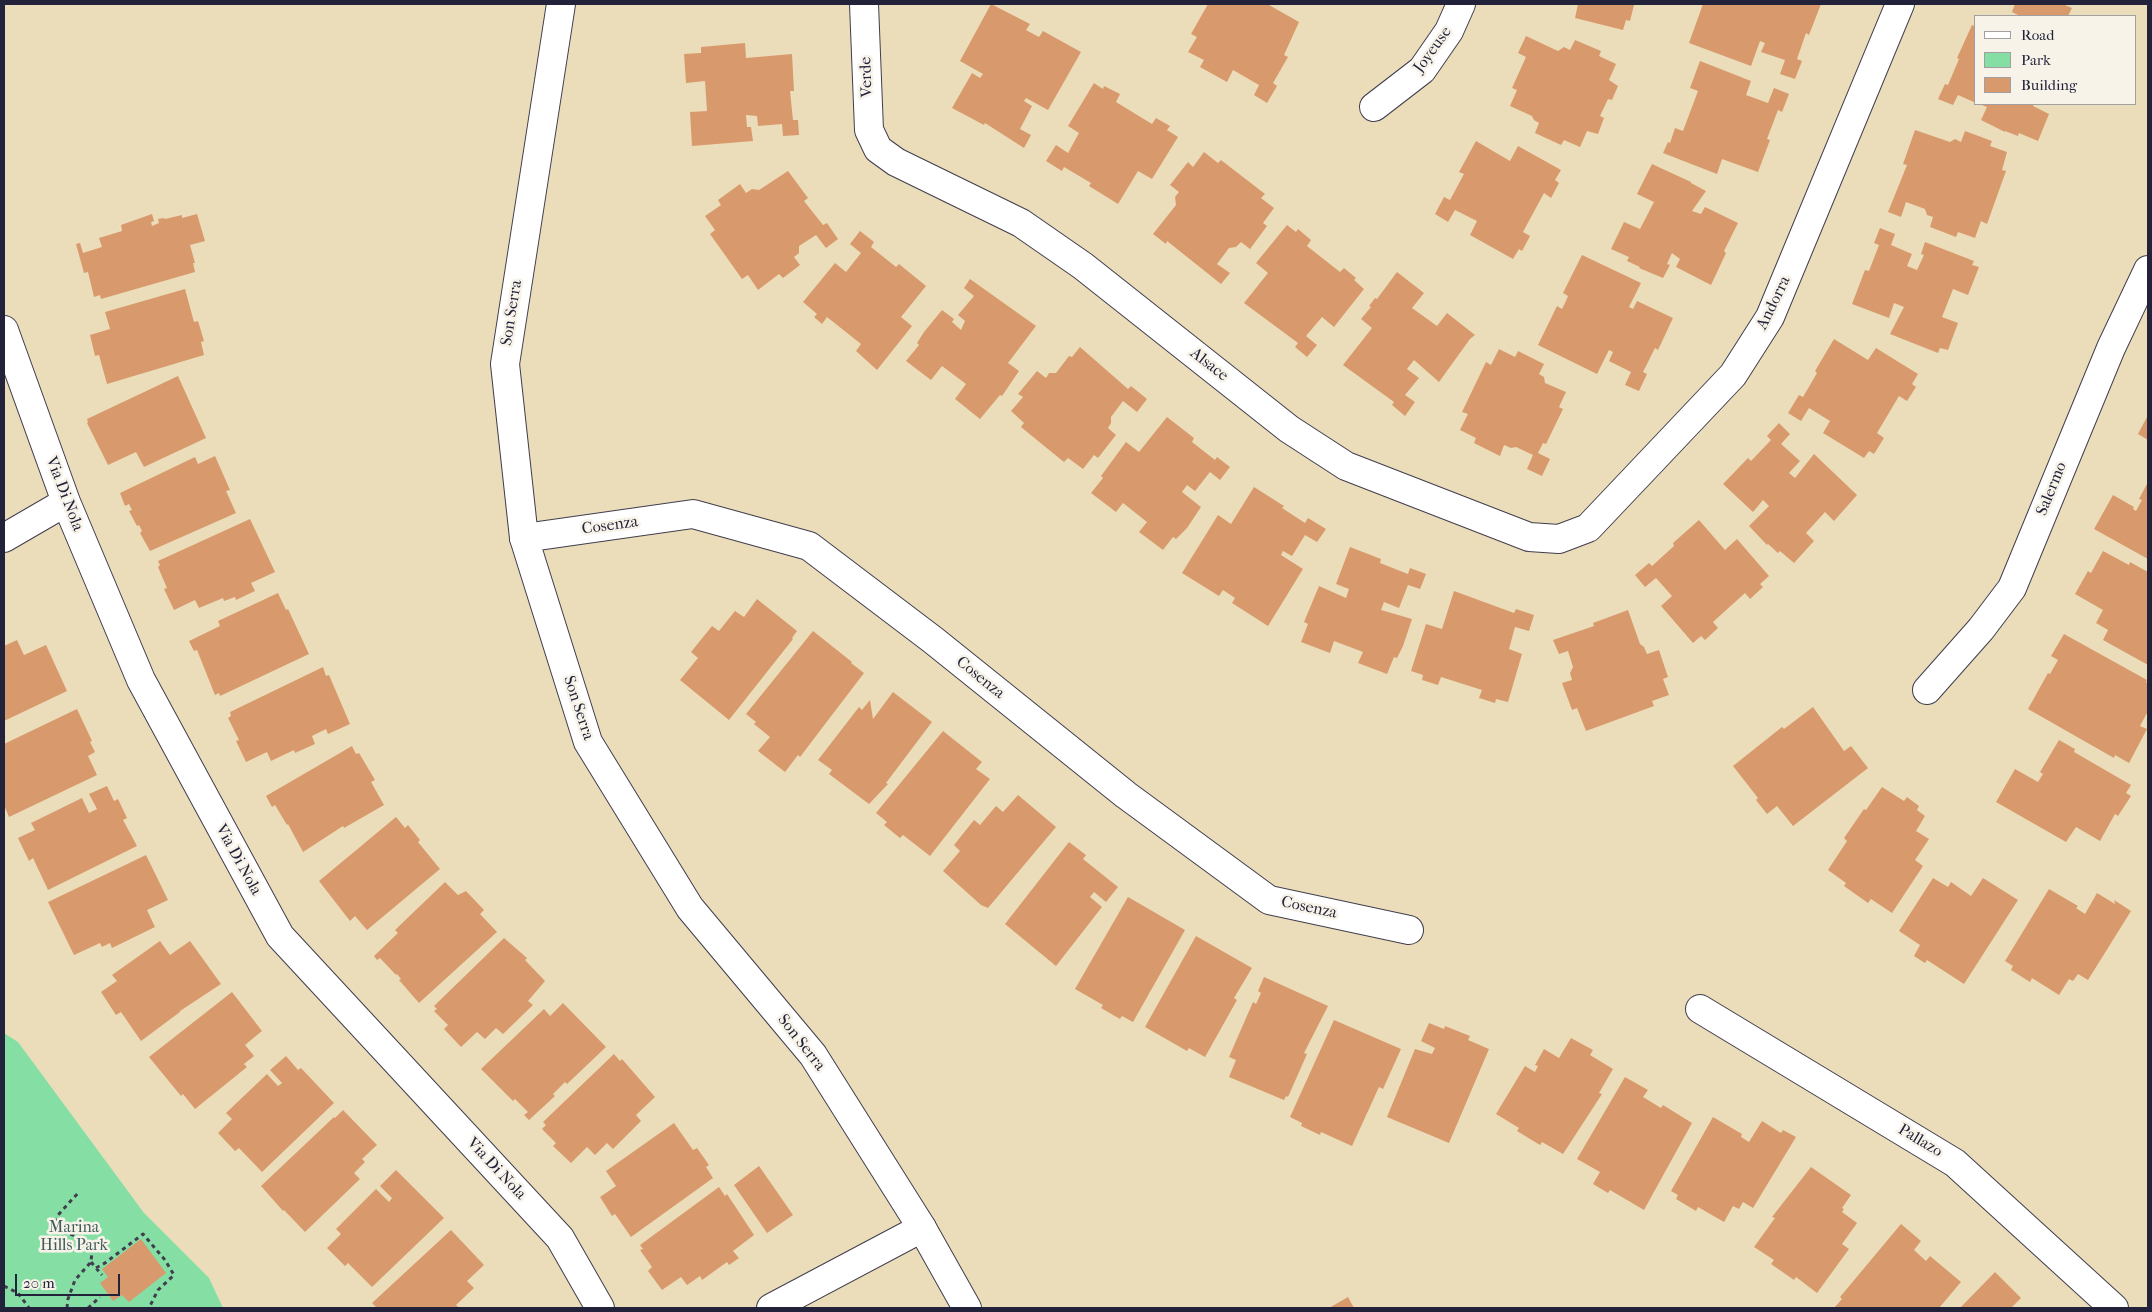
<!DOCTYPE html>
<html>
<head>
<meta charset="utf-8">
<style>
	body { margin:0 }
	#map { position:relative; width:2152px; height:1312px; overflow:hidden; background:#ebddb9; font-family:"IM FELL French Canon",serif }
	canvas { display:block }
	.frame { position:absolute; inset:0; border:5px solid #22223b; pointer-events:none }
	.legend { position:absolute; left:1974px; top:15px; width:162px; height:90px; box-sizing:border-box; background:#f7f3e8; border:1px solid #a29fa3; margin:0; padding:6px 9px; list-style:none; font-size:15px; color:#22223b }
	.legend li { display:flex; align-items:center; gap:10px; height:25px }
	.legend b { width:25px; border:1px solid #a29fa3 }
	.scale { position:absolute; left:15px; top:1274px; width:105px; height:22px; box-sizing:border-box; border:2px solid #22223b; border-top:0; padding-left:6px; font-size:15px; line-height:18px; white-space:nowrap; color:#22223b; -webkit-text-stroke:4px #f7f3e8; paint-order:stroke }
</style>
</head>
<body>
<div id="map">
<canvas width="2152" height="1312"></canvas>
<div class="frame"></div>
<ul class="legend">
<li><b style="height:6px;background:#fff"></b>Road</li>
<li><b style="height:14px;background:#85dfa5"></b>Park</li>
<li><b style="height:14px;background:#d89a6d"></b>Building</li>
</ul>
<div class="scale">20 m</div>
</div>
<script>
const ctx = document.querySelector('canvas').getContext('2d');
ctx.lineJoin = 'round';
function fill(path, color) {
  ctx.fillStyle = color;
  ctx.fill(path, 'evenodd');
}
function toPath(rows) {
  const path = new Path2D();
  for (const r of rows) {
    path.moveTo(r[0], r[1]);
    for (let i = 2; i < r.length; i += 2) path.lineTo(r[i], r[i + 1]);
  }
  return path;
}
function strokePath(path, color, width, dash) {
  ctx.strokeStyle = color;
  ctx.lineWidth = width;
  ctx.lineCap = dash ? 'butt' : 'round';
  ctx.setLineDash(dash || []);
  ctx.stroke(path);
}
function label(font, color, halo, rows, align = 'center') {
  ctx.font = font + ' "IM FELL French Canon",serif';
  ctx.lineWidth = 5;
  ctx.setLineDash([]);
  ctx.textBaseline = 'middle';
  ctx.strokeStyle = halo;
  ctx.fillStyle = color;
  for (const [text, x, y, turn = 0] of rows) {
    ctx.save();
    ctx.translate(x, y);
    ctx.rotate((+turn || 0) * Math.PI / 180);
    ctx.textAlign = isNaN(turn) ? turn : align;
    if (halo) ctx.strokeText(text, 0, 0);
    ctx.fillText(text, 0, 0);
    ctx.restore();
  }
}
const green = toPath([
	[4,1033,18,1042,144,1213,209,1278,223,1308,4,1308]
]);
const building = toPath([
	[991,4,1030,24,1026,30,1039,37,1043,31,1081,52,1048,110,1026,98,1024,101,1032,106,1020,129,1031,135,1024,148,985,123,984,125,952,108,972,73,980,78,983,74,960,61],
	[1208,4,1270,4,1269,5,1299,22,1284,55,1288,57,1273,83,1277,86,1267,103,1254,95,1259,85,1233,70,1227,82,1200,67,1204,60,1188,52,1197,37,1191,34],
	[1578,4,1628,4,1634,5,1630,21,1626,20,1623,30,1575,18],
	[1703,4,1821,4,1809,35,1806,33,1797,59,1802,61,1795,79,1780,74,1785,60,1761,52,1765,43,1760,41,1751,66,1689,43],
	[2015,4,2066,4,2065,5,2072,8,2068,16,2020,16,2012,12],
	[1972,25,1976,27,1976,103,1958,95,1953,105,1938,99,1945,84,1948,85,1959,59,1957,58],
	[1526,36,1558,51,1564,47,1570,50,1575,40,1601,51,1599,56,1616,64,1609,80,1618,86,1612,100,1608,99,1600,116,1604,118,1598,134,1587,131,1580,147,1564,140,1561,145,1535,133,1539,123,1534,120,1532,116,1510,106,1517,90,1512,88,1526,57,1518,53],
	[745,43,746,58,792,54,794,91,790,91,793,120,798,120,799,135,783,136,782,124,758,126,757,116,746,115,747,127,751,127,753,141,692,146,690,112,707,111,705,81,686,83,684,54,701,53,701,47],
	[1700,61,1751,81,1746,95,1768,103,1774,88,1789,94,1782,112,1778,110,1767,139,1770,140,1758,172,1722,159,1717,174,1663,153,1668,142,1670,143,1675,128,1683,131,1698,91,1690,88],
	[1094,83,1103,89,1104,86,1120,94,1116,102,1152,124,1156,118,1170,126,1167,130,1178,137,1152,179,1138,171,1118,204,1089,186,1091,183,1064,167,1062,171,1046,161,1056,145,1068,153,1079,133,1068,126],
	[1979,104,2034,104,2033,106,2049,114,2038,141,2019,133,2018,136,2005,131,2005,132,1981,120,1987,107],
	[1915,130,1950,142,1955,139,1961,142,1965,131,1992,141,1990,146,2007,152,2002,170,2006,171,1987,224,1981,221,1975,238,1958,232,1956,237,1930,227,1933,217,1927,215,1925,209,1906,202,1901,217,1888,212,1907,165,1903,164],
	[1476,141,1510,161,1518,146,1561,170,1555,180,1559,183,1551,198,1544,193,1523,232,1530,236,1529,238,1522,251,1519,249,1513,259,1470,235,1477,221,1455,210,1448,222,1435,214,1444,197,1450,200,1464,174,1459,172],
	[1204,152,1218,163,1221,160,1265,194,1261,198,1274,208,1263,223,1267,226,1250,249,1241,242,1236,247,1229,248,1217,264,1230,273,1221,284,1167,241,1166,244,1153,234,1176,205,1175,197,1179,192,1170,185,1188,162,1193,167],
	[1652,164,1691,182,1691,183,1706,191,1692,211,1701,214,1705,207,1738,223,1724,251,1726,253,1711,285,1676,267,1680,259,1672,253,1667,264,1670,265,1663,278,1639,268,1640,267,1627,261,1629,257,1611,249,1624,222,1640,229,1654,202,1637,194],
	[788,171,808,198,804,201,823,225,827,223,838,239,826,248,816,235,799,246,799,253,794,257,800,265,783,278,779,274,758,290,748,275,742,279,710,234,715,230,705,216,721,205,718,200,740,184,746,193,752,189,759,190],
	[152,214,154,221,151,222,152,226,159,223,158,219,164,218,165,219,182,215,182,218,197,214,205,241,190,245,195,263,193,263,195,272,101,299,100,295,94,297,88,272,84,273,76,244,80,243,83,253,102,247,99,238,122,231,121,225],
	[1287,225,1296,232,1298,229,1311,240,1307,246,1340,272,1344,268,1356,278,1354,280,1364,289,1334,327,1322,317,1306,336,1317,345,1307,357,1295,347,1298,343,1244,303,1268,273,1256,263],
	[1880,228,1895,234,1891,245,1912,254,1907,266,1917,270,1924,255,1921,254,1925,242,1974,261,1972,265,1979,267,1968,295,1953,289,1942,317,1958,323,1948,350,1940,348,1938,353,1890,334,1904,307,1894,303,1889,318,1852,304,1865,270,1869,271,1879,245,1874,243],
	[860,231,874,242,871,247,896,267,899,264,926,286,901,317,912,326,877,370,856,351,861,344,827,317,822,324,814,317,817,314,803,302,835,263,846,272,861,253,850,244],
	[1582,255,1641,283,1629,307,1633,309,1637,301,1673,318,1658,350,1655,348,1643,372,1647,374,1639,391,1625,385,1631,372,1609,361,1613,352,1609,350,1597,374,1538,345,1557,306,1562,309,1565,303,1568,296,1563,293],
	[1397,272,1424,293,1412,308,1437,326,1447,313,1475,335,1470,339,1439,382,1414,360,1407,369,1419,378,1405,395,1415,402,1405,416,1392,405,1394,402,1343,365,1372,328,1361,319,1371,307,1369,306,1375,298,1377,299],
	[970,279,1036,326,1008,363,1019,371,1002,396,1000,395,980,419,955,399,966,384,942,366,931,380,906,361,919,345,917,343,924,332,942,310,954,319,952,322,961,330,965,321,958,315,974,296,964,288],
	[185,289,194,322,198,321,204,341,201,342,204,355,107,384,99,355,95,356,90,335,110,329,105,312],
	[1834,339,1868,360,1876,348,1918,374,1912,384,1916,387,1907,401,1899,396,1877,433,1884,438,1874,454,1869,451,1864,458,1823,433,1830,421,1809,408,1801,421,1788,413,1799,395,1803,397,1817,373,1815,371],
	[1080,347,1128,389,1131,386,1147,399,1137,412,1123,401,1111,417,1111,423,1108,428,1116,435,1098,458,1094,455,1083,469,1068,458,1064,462,1043,445,1021,427,1024,423,1011,411,1023,397,1018,394,1037,371,1046,378,1049,373,1056,373,1069,356,1072,357],
	[1499,349,1515,357,1518,351,1544,364,1539,374,1544,377,1545,383,1566,392,1559,407,1563,409,1546,444,1543,443,1538,453,1550,459,1542,476,1527,469,1533,455,1516,447,1511,448,1504,445,1500,456,1474,443,1476,438,1460,430,1468,414,1462,412,1486,362,1491,365],
	[178,376,206,438,144,467,136,452,108,465,87,423,88,422,87,419],
	[2148,415,2148,440,2138,434],
	[1167,417,1194,438,1192,442,1215,460,1217,457,1230,467,1220,480,1210,472,1195,491,1187,485,1182,492,1201,507,1187,528,1176,539,1173,537,1163,550,1139,532,1147,522,1123,503,1116,512,1091,493,1103,478,1101,476,1126,442,1139,452],
	[1779,423,1790,434,1781,444,1800,461,1789,473,1795,478,1814,454,1857,495,1834,521,1825,512,1806,533,1814,541,1794,563,1780,551,1778,553,1768,544,1767,545,1749,526,1769,506,1763,500,1753,512,1723,484,1748,458,1751,461,1771,440,1767,436],
	[215,456,230,490,226,491,236,513,150,551,140,533,142,531,139,525,137,526,129,511,132,510,129,504,125,506,120,493,195,457,198,464],
	[2148,482,2148,559,2094,529,2113,495,2134,507,2133,509,2136,511,2142,500,2139,499],
	[1254,487,1284,506,1282,508,1305,523,1308,518,1326,529,1317,542,1305,535,1292,556,1283,551,1281,555,1303,569,1268,626,1232,603,1235,598,1223,590,1219,596,1182,573,1218,515,1231,524],
	[250,519,275,572,251,583,255,591,236,600,235,597,224,601,223,598,199,608,195,600,174,610,164,589,167,588,158,567,160,565,158,561],
	[1699,520,1725,550,1737,539,1769,576,1760,584,1763,587,1750,599,1745,593,1713,622,1718,628,1705,640,1701,636,1693,643,1661,606,1672,596,1656,578,1645,587,1635,575,1649,563,1652,566,1674,546,1673,543],
	[1350,547,1381,559,1380,563,1408,574,1410,568,1426,574,1420,589,1408,585,1399,608,1384,602,1381,610,1412,619,1403,646,1397,658,1394,657,1387,674,1358,663,1363,652,1334,641,1330,653,1301,642,1308,624,1304,622,1319,586,1346,598,1349,589,1336,584],
	[2103,551,2129,565,2130,562,2148,572,2148,665,2103,640,2108,630,2096,623,2103,610,2075,594,2088,571,2091,573],
	[1454,591,1514,613,1516,609,1534,615,1529,631,1515,627,1509,649,1522,654,1508,702,1496,699,1495,703,1479,698,1482,690,1441,677,1438,685,1422,680,1423,675,1411,671,1426,624,1442,629],
	[278,593,286,610,288,609,309,654,220,696,219,693,215,695,197,650,194,651,189,641,220,626,218,621],
	[757,599,797,631,792,638,793,639,729,720,680,680,698,658,691,652,712,626,719,631,735,611,744,617],
	[1628,610,1640,644,1644,647,1647,654,1659,650,1668,677,1663,679,1669,695,1652,701,1654,706,1586,731,1577,708,1572,710,1562,683,1572,680,1570,673,1573,667,1568,651,1559,654,1553,640,1594,626,1593,623],
	[813,631,852,662,851,663,864,673,800,757,798,755,785,772,758,751,770,737,754,724,756,722,746,714],
	[2064,634,2147,680,2146,682,2148,684,2148,711,2140,726,2147,729,2129,763,2115,755,2114,758,2028,709,2048,673,2050,674,2058,660,2051,656],
	[17,640,24,655,46,645,67,691,4,721,4,646],
	[323,667,326,676,329,675,350,724,328,734,326,729,312,736,315,744,295,753,294,750,271,761,267,752,246,762,236,741,239,740,228,718,231,716,230,712],
	[893,692,932,722,886,783,888,784,869,804,829,774,832,770,818,760,859,707,862,710,870,700,873,719],
	[1813,707,1844,751,1851,746,1868,768,1793,826,1777,806,1767,814,1756,800,1758,798,1733,766,1782,727,1784,729],
	[77,709,92,741,90,742,95,752,88,756,97,775,9,817,4,805,4,744],
	[943,731,982,762,976,769,990,779,930,856,903,835,900,838,884,825,887,822,876,813],
	[2059,740,2075,749,2074,752,2131,785,2126,793,2131,796,2118,816,2115,814,2100,841,2076,827,2066,842,1996,802,2015,769,2038,782,2043,774,2040,772],
	[352,746,356,754,359,753,375,780,371,782,384,805,344,828,343,826,303,852,288,824,287,825,275,805,272,807,266,796],
	[107,786,114,801,118,799,127,818,123,820,137,846,48,890,33,858,29,861,18,838,35,830,31,823,82,798,89,813,97,809,89,794],
	[1882,787,1904,801,1907,797,1919,806,1917,810,1925,816,1916,831,1929,839,1915,860,1923,866,1892,913,1871,899,1868,903,1844,886,1846,883,1828,870,1847,841,1844,838,1864,809,1866,810],
	[1018,795,1056,827,988,908,981,905,943,871,960,851,954,845,974,820,980,825,996,806,1003,812],
	[396,817,405,828,408,825,420,840,418,842,440,869,367,930,355,916,350,921,319,881],
	[1069,842,1086,855,1083,859,1118,887,1106,902,1094,892,1090,897,1102,907,1056,966,1005,924],
	[146,855,168,900,147,910,155,927,112,948,110,943,102,947,100,943,74,955,48,902],
	[1933,878,1948,887,1951,882,1971,896,1983,878,2018,900,1964,984,1927,960,1925,963,1914,956,1920,945,1899,931],
	[445,882,458,895,466,891,484,910,480,914,497,932,419,1003,399,980,401,979,397,974,396,975,380,958,377,960,374,956,398,933,395,930],
	[2049,889,2078,906,2076,908,2085,914,2097,893,2115,904,2114,900,2131,911,2088,980,2078,974,2073,981,2069,979,2059,995,2032,978,2030,982,2011,970,2013,966,2005,961],
	[1128,897,1185,930,1133,1022,1122,1016,1120,1019,1101,1008,1103,1005,1075,989],
	[1196,936,1252,968,1234,998,1237,1000,1205,1057,1189,1048,1187,1051,1145,1027],
	[504,938,527,958,525,960,545,981,528,1001,533,1005,503,1034,496,1028,485,1039,477,1032,461,1047,444,1029,448,1025,434,1011,437,1009,434,1006],
	[160,941,170,955,190,941,221,984,180,1011,180,1012,141,1041,121,1012,116,1015,101,992,117,981,112,975],
	[1264,977,1328,1006,1304,1053,1307,1054,1288,1097,1286,1096,1284,1100,1229,1077,1236,1060,1229,1057,1253,1002,1256,1004,1261,993,1258,991],
	[232,992,262,1031,245,1045,254,1056,244,1064,247,1067,195,1109,183,1094,181,1096,149,1057],
	[563,1003,606,1047,567,1084,565,1082,553,1094,555,1096,529,1120,524,1115,528,1112,515,1099,513,1101,481,1069,544,1009,550,1016],
	[1334,1020,1401,1049,1383,1089,1379,1087,1352,1146,1321,1132,1320,1135,1301,1126,1302,1123,1290,1117],
	[1429,1023,1444,1029,1445,1026,1470,1036,1468,1040,1489,1049,1449,1143,1387,1117,1415,1049,1432,1054,1435,1048,1421,1041],
	[1571,1038,1593,1050,1590,1055,1613,1069,1599,1093,1602,1094,1563,1154,1542,1142,1540,1145,1517,1131,1519,1128,1496,1114,1525,1066,1535,1072,1538,1066,1535,1065,1544,1049,1559,1058],
	[614,1054,620,1061,622,1059,655,1097,636,1115,641,1121,613,1149,607,1143,595,1155,587,1147,571,1163,553,1146,556,1143,542,1129,546,1125,543,1122],
	[286,1056,298,1070,301,1068,334,1103,262,1172,239,1148,235,1151,218,1133,232,1119,226,1113,267,1074,278,1086,282,1083,270,1070],
	[1625,1077,1648,1090,1643,1097,1661,1108,1663,1105,1692,1123,1644,1210,1610,1190,1608,1193,1593,1184,1600,1172,1577,1159],
	[343,1110,377,1145,362,1159,365,1162,354,1173,360,1179,305,1232,284,1210,283,1211,261,1186,334,1117,335,1118],
	[1713,1117,1742,1134,1741,1137,1749,1142,1762,1121,1781,1133,1783,1130,1796,1137,1753,1208,1743,1202,1739,1209,1733,1206,1724,1222,1698,1207,1696,1211,1676,1199,1678,1195,1671,1191],
	[674,1123,693,1150,697,1148,709,1165,706,1167,713,1178,631,1237,615,1214,612,1216,600,1197,616,1186,606,1171],
	[759,1166,793,1215,767,1233,734,1185],
	[1811,1167,1851,1195,1842,1208,1844,1209,1842,1212,1857,1223,1842,1244,1849,1249,1817,1293,1796,1277,1794,1280,1771,1264,1774,1260,1754,1247,1775,1218,1772,1217],
	[396,1170,444,1218,372,1287,348,1263,345,1266,327,1248,341,1234,336,1229,376,1189,389,1202,392,1198,380,1186],
	[719,1187,725,1196,727,1194,754,1235,733,1251,739,1258,729,1265,727,1262,702,1280,700,1276,687,1285,681,1277,662,1290,648,1271,652,1267,640,1250,643,1249,640,1245],
	[1901,1224,1921,1241,1914,1250,1926,1261,1930,1256,1961,1282,1939,1308,1834,1308,1842,1299,1840,1297],
	[451,1230,484,1265,467,1281,474,1288,456,1305,459,1308,377,1308,372,1303],
	[141,1239,166,1273,129,1302,122,1295,113,1301,100,1283,108,1277,102,1269],
	[1995,1272,2021,1298,2011,1308,1960,1308],
	[1348,1297,1354,1308,1329,1308]
]);
const path = toPath([
	[91,1262,102,1275],
	[96,1268,105,1263,143,1234,165,1260,174,1275,158,1290,149,1308],
	[4,1286,18,1293,29,1308],
	[67,1308,68,1299,75,1280,91,1262,92,1251,73,1235,62,1232,57,1226,58,1215,78,1193],
	[88,1308,100,1297]
]);
const minor = toPath([
	[864,4,869,130,878,149,896,162,1021,223,1083,266,1289,429,1346,466,1529,537,1559,539,1588,528,1733,375,1770,317,1900,4],
	[1374,107,1422,70,1449,31,1461,4],
	[4,330,66,502,141,680,280,936,560,1238,600,1308],
	[4,538,66,502],
	[524,538,693,514,809,546,933,640,1126,795,1269,900,1409,930],
	[1927,690,1981,629,2012,588,2111,348,2148,270],
	[1700,1009,1955,1163,2114,1308],
	[771,1308,922,1228]
]);
const tertiary = toPath([
	[561,4,505,364,524,538,588,742,690,908,813,1055,922,1228,967,1308]
]);
const streetNames = [
	["Joyeuse",1433,50,-54],
	["Verde",867,77,-92],
	["Andorra",1774,303,-64],
	["Son Serra",512,313,-81],
	["Alsace",1209,365,38],
	["Salermo",2052,489,-68],
	["Via Di Nola",64,494,69],
	["Cosenza",610,526,-8],
	["Cosenza",980,678,39],
	["Son Serra",578,708,72],
	["Via Di Nola",238,860,61],
	["Cosenza",1309,908,12],
	["Son Serra",801,1043,52],
	["Pallazo",1920,1141,31],
	["Via Di Nola",496,1169,47]
];
const parkNames = [
	["Marina",74,1228],
	["Hills Park",74,1246]
];
fill(green, '#85dfa5');
fill(building, '#d89a6d');
strokePath(minor, '#403e4e', 30);
strokePath(tertiary, '#403e4e', 30);
strokePath(path, '#403e4e', 3, [4, 4]);
strokePath(minor, '#fff', 28);
strokePath(tertiary, '#fff', 28);
label('16px', '#22223b', '#f7f3e8', streetNames);
label('16px', '#405b5b', '#f7f3e8', parkNames);
</script>
</body>
</html>
